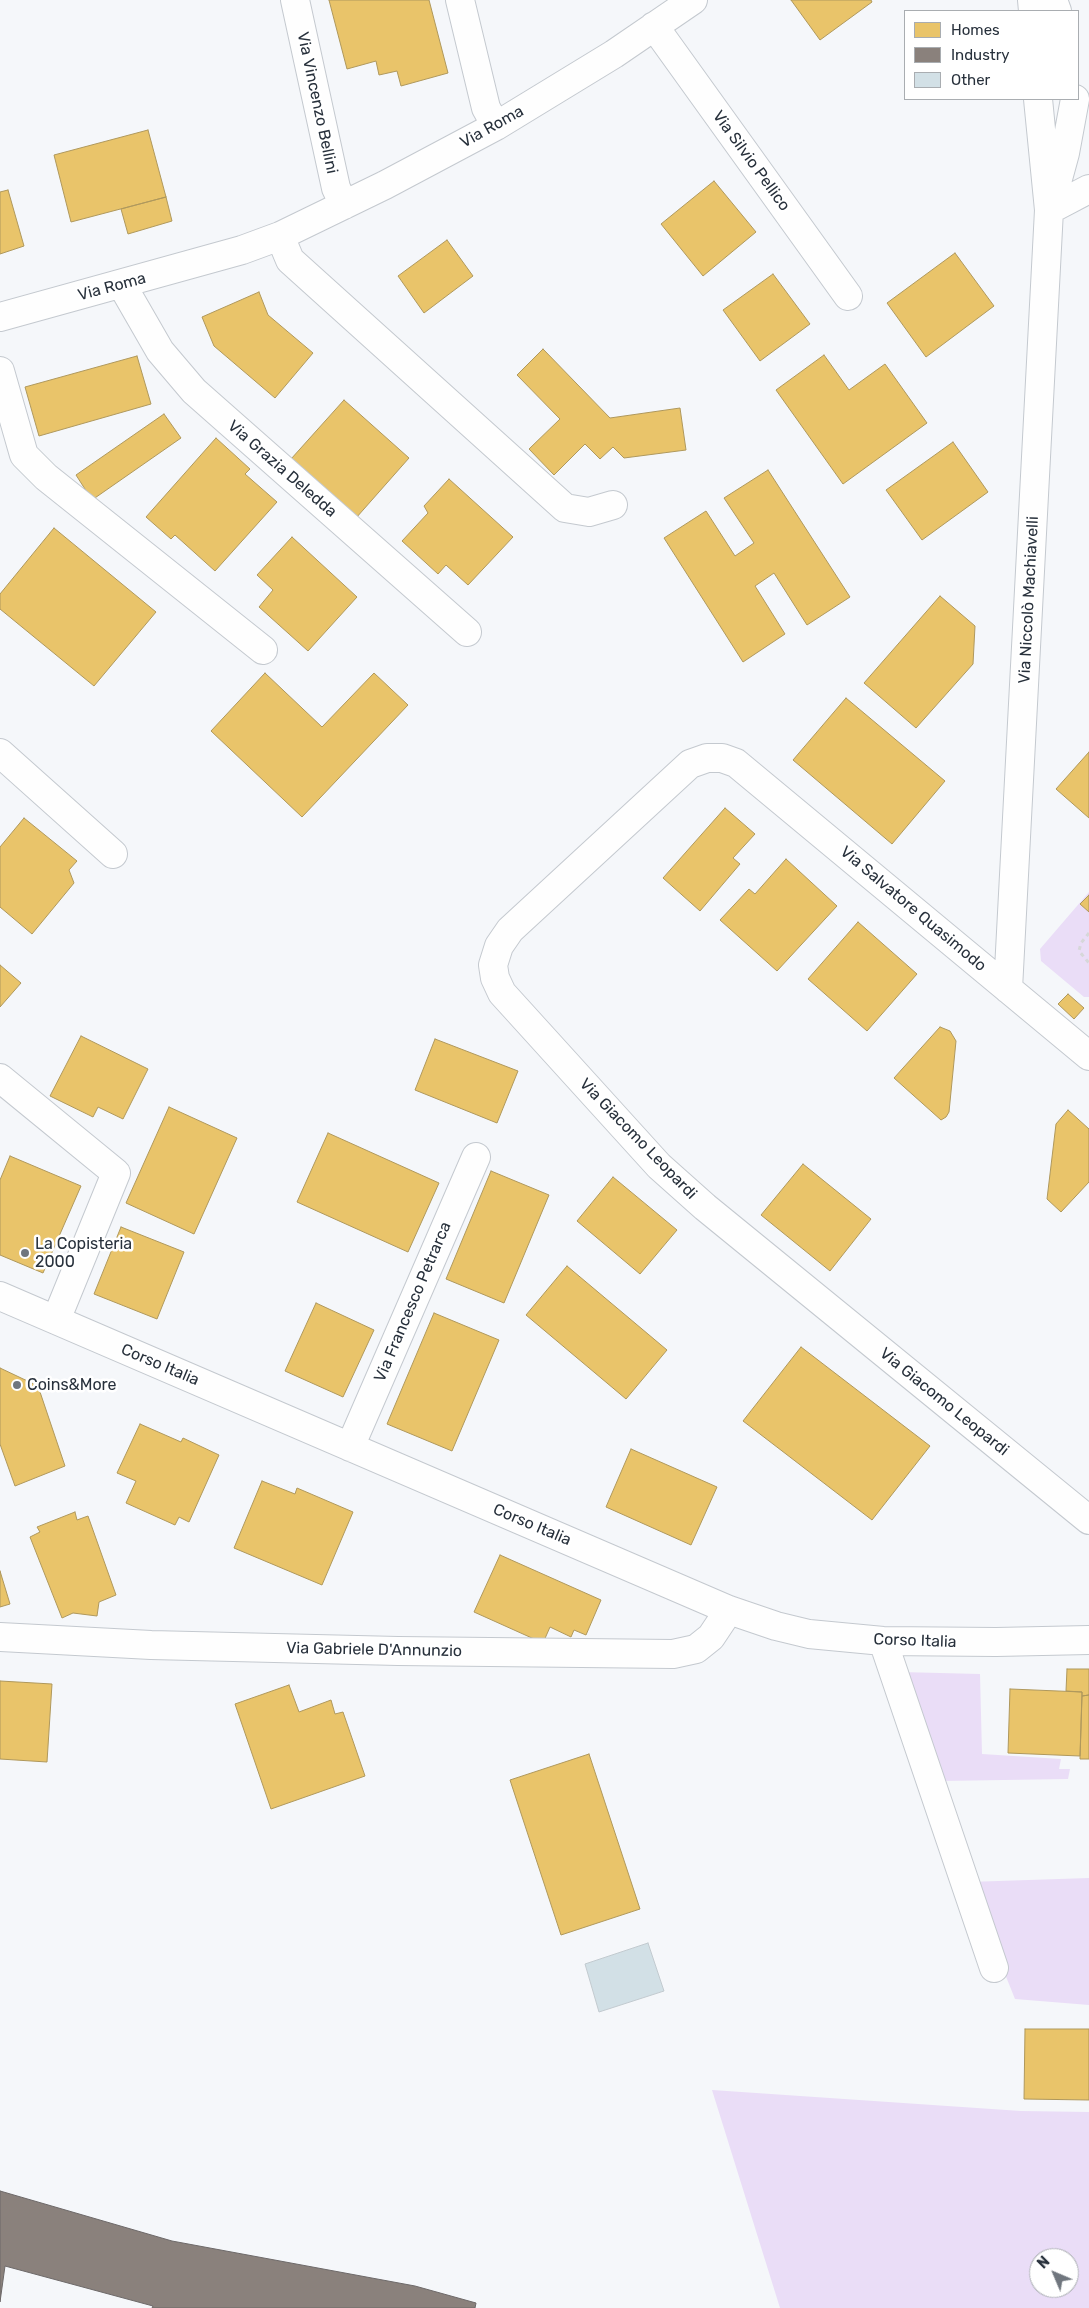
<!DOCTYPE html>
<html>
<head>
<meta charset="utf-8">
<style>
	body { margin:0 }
	#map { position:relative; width:1089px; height:2308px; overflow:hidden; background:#f5f7fa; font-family:Rubik,sans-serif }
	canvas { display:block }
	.legend { position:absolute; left:904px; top:10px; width:175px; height:90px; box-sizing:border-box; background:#fff; border:1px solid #a9adb1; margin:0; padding:6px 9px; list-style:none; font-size:15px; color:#28313c }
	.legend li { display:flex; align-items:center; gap:10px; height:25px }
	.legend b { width:25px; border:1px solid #a9adb1 }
	.north { position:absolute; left:1029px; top:2248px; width:50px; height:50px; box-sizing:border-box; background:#fff; border:1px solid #a9adb1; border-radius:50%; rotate:315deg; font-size:14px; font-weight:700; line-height:20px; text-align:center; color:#28313c }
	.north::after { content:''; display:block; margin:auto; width:18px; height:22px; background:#70767e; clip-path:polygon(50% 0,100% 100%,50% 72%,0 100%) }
</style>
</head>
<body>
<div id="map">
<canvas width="1089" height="2308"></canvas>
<ul class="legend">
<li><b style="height:14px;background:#e9c46a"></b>Homes</li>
<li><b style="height:14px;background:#8a817c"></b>Industry</li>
<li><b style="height:14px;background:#d2e0e6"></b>Other</li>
</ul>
<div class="north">N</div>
</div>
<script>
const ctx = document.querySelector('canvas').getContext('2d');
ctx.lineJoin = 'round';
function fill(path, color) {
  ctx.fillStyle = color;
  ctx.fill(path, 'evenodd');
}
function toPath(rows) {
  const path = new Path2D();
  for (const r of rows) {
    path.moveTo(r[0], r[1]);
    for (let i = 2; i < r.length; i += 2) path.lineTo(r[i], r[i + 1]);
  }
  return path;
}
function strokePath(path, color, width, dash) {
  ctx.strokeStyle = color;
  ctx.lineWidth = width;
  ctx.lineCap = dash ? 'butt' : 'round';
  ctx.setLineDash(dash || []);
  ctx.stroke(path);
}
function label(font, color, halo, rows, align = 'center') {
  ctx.font = font + ' Rubik,sans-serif';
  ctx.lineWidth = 5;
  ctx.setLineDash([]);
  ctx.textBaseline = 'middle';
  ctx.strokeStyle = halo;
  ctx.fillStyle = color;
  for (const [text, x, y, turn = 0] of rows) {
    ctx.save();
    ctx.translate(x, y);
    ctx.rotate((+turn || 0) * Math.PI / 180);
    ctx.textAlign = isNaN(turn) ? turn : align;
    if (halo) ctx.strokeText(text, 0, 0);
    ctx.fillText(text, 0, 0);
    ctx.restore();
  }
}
const green = toPath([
	[1089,892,1089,997,1084,997,1041,961,1040,949],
	[900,1672,980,1674,982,1754,1061,1759,1059,1769,1070,1769,1068,1779,940,1781],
	[1089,1878,1089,2005,1015,1999,968,1882],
	[712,2090,1021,2111,1089,2112,1089,2308,780,2308],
	[1039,2258,1069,2258,1069,2288,1039,2288]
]);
const homes = toPath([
	[329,0,429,0,448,73,401,86,397,71,379,75,376,61,347,69,329,0],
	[791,0,871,0,872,2,820,40,791,0],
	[148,130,166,197,71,222,54,155,148,130],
	[714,181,756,232,703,276,661,224,714,181],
	[8,190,24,246,0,254,0,192,8,190],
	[166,197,172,221,128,234,121,209,166,197],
	[447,240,473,276,424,313,398,276,447,240],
	[955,253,994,306,926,357,887,303,955,253],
	[773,274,810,324,760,361,723,310,773,274],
	[259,292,268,315,313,353,275,398,214,346,202,317,259,292],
	[543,349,610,418,680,408,686,450,624,458,613,447,600,459,585,444,554,475,529,449,560,419,517,375,543,349],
	[824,355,849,390,885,364,927,423,843,484,776,390,824,355],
	[137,356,151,404,39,436,25,387,137,356],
	[344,400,409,458,356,518,291,459,344,400],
	[164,414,181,438,92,500,76,475,164,414],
	[216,438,250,469,245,474,277,502,215,571,175,535,171,539,146,517,216,438],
	[953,442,988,492,922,540,886,490,953,442],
	[768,470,850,597,807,625,774,573,755,586,785,634,743,662,664,538,706,511,735,556,754,543,724,498,768,470],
	[449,479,513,537,468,585,446,565,438,574,402,541,428,513,424,506,449,479],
	[54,528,156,612,94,686,0,609,0,594,54,528],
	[292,537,357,597,308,651,259,607,273,590,257,575,292,537],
	[940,596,975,626,973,664,916,728,864,683,940,596],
	[265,673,322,727,374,673,408,705,302,817,211,731,265,673],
	[846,698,945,781,892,844,793,760,846,698],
	[1089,752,1089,818,1056,789,1089,752],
	[725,808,755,834,733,858,740,864,700,911,663,878,725,808],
	[24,818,77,861,69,870,74,883,32,934,0,907,0,847,24,818],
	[786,859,837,906,777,971,720,920,749,889,755,894,786,859],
	[1089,895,1089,912,1080,904,1089,895],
	[858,922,917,974,867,1031,808,979,858,922],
	[0,965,21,983,0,1007,0,965],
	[1068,994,1084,1008,1074,1019,1058,1004,1068,994],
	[940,1027,950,1031,956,1041,949,1112,946,1117,941,1120,894,1078,940,1027],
	[81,1036,148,1069,123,1119,98,1107,93,1117,50,1096,81,1036],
	[435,1039,518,1071,497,1123,415,1090,435,1039],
	[169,1107,237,1138,194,1234,126,1203,169,1107],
	[1068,1110,1089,1129,1089,1182,1061,1212,1047,1199,1056,1124,1068,1110],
	[328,1133,439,1183,408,1252,297,1202,328,1133],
	[10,1156,81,1186,43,1273,0,1255,0,1180,10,1156],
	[803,1164,871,1219,830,1271,761,1215,803,1164],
	[491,1171,549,1195,504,1303,446,1279,491,1171],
	[613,1177,677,1230,640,1274,577,1221,613,1177],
	[121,1227,184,1252,157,1319,94,1294,121,1227],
	[567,1266,667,1350,626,1399,526,1315,567,1266],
	[316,1303,374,1330,343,1397,285,1371,316,1303],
	[434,1313,499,1340,452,1451,387,1424,434,1313],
	[801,1347,930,1446,872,1520,743,1421,801,1347],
	[0,1368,38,1386,65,1466,15,1486,0,1444,0,1368],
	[140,1424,181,1442,183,1438,219,1455,189,1522,179,1517,175,1525,126,1503,136,1481,117,1473,140,1424],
	[631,1449,717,1487,691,1545,606,1507,631,1449],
	[262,1481,295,1494,297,1488,353,1512,322,1585,234,1548,262,1481],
	[75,1512,77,1520,88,1516,116,1595,99,1602,97,1616,73,1613,62,1618,30,1537,40,1532,37,1527,75,1512],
	[500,1555,601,1600,586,1635,574,1630,571,1637,550,1627,543,1643,474,1612,500,1555],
	[0,1571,10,1604,0,1607,0,1571],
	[1067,1669,1089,1669,1089,1695,1082,1696,1082,1692,1066,1691,1067,1669],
	[0,1681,52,1684,47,1762,0,1759,0,1681],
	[289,1685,299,1712,331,1700,335,1714,343,1712,365,1776,271,1809,235,1704,289,1685],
	[1010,1689,1082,1692,1080,1756,1008,1753,1010,1689],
	[1089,1695,1089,1759,1080,1759,1082,1696,1089,1695],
	[589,1754,640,1909,561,1935,510,1780,589,1754],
	[1025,2029,1089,2029,1089,2100,1024,2099,1025,2029]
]);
const industry = toPath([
	[0,2191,172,2241,415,2286,476,2303,475,2308,152,2308,153,2306,5,2266,0,2302,0,2191]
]);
const building = toPath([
	[648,1943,664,1991,599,2012,585,1964,648,1943]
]);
const path = toPath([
	[1089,933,1081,943,1079,951,1089,963]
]);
const minor = toPath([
	[295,0,336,188,344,205],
	[460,0,486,108,496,126],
	[1032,0,1033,11],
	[1053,0,1057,11],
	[654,26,848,296],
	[1053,197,1065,153,1075,99],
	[1049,210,1089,189],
	[280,236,290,260,565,508,589,512,613,505],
	[122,285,160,351,194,391,467,632],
	[0,317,242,250,280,236,385,185,496,126,614,54,693,0],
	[0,371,24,455,46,477,263,650],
	[0,753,113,854],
	[1008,989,1049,210,1038,99],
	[1089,1056,736,763,722,758,707,758,690,764,510,930,499,946,493,965,495,978,502,993,659,1166,705,1207,1089,1520],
	[0,1078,116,1173,56,1320],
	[0,1296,729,1610,776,1626,809,1634,883,1641,996,1642,1089,1640],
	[350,1447,476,1157],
	[0,1637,151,1645,398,1651,673,1654,696,1649,711,1637,729,1610],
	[883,1641,994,1968]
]);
const markers = [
	[25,1253,5,"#70767e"],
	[17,1385,5,"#70767e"]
];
const streetNames = [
	["Via Vincenzo Bellini",317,103,78],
	["Via Roma",492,127,-29],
	["Via Silvio Pellico",751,161,54],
	["Via Roma",112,287,-15],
	["Via Grazia Deledda",282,469,41],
	["Via Niccolò Machiavelli",1029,600,-87],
	["Via Salvatore Quasimodo",913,909,40],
	["Via Giacomo Leopardi",638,1139,46],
	["Via Francesco Petrarca",413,1302,-67],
	["Corso Italia",160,1365,23],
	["Via Giacomo Leopardi",944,1402,39],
	["Corso Italia",532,1525,23],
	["Corso Italia",915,1641,2],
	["Via Gabriele D'Annunzio",374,1650,1]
];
const poiNames = [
	["La Copisteria",35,1244],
	["2000",35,1262],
	["Coins&More",27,1385]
];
fill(green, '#eaddf7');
fill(homes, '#e9c46a');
strokePath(homes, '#af985c', 1);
fill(industry, '#8a817c');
strokePath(industry, '#6d6969', 1);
fill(building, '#d2e0e6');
strokePath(building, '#c2cacf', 1);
strokePath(minor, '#c4c9cf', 30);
strokePath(path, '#d6d7d9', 3, [4, 4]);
strokePath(minor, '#fefefe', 28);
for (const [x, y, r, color] of markers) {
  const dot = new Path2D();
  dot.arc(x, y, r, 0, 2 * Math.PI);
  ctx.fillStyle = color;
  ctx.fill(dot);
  strokePath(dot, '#fff', 2);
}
label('16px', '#28313c', '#fff', streetNames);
label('16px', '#28313c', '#fff', poiNames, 'left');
</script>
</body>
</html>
